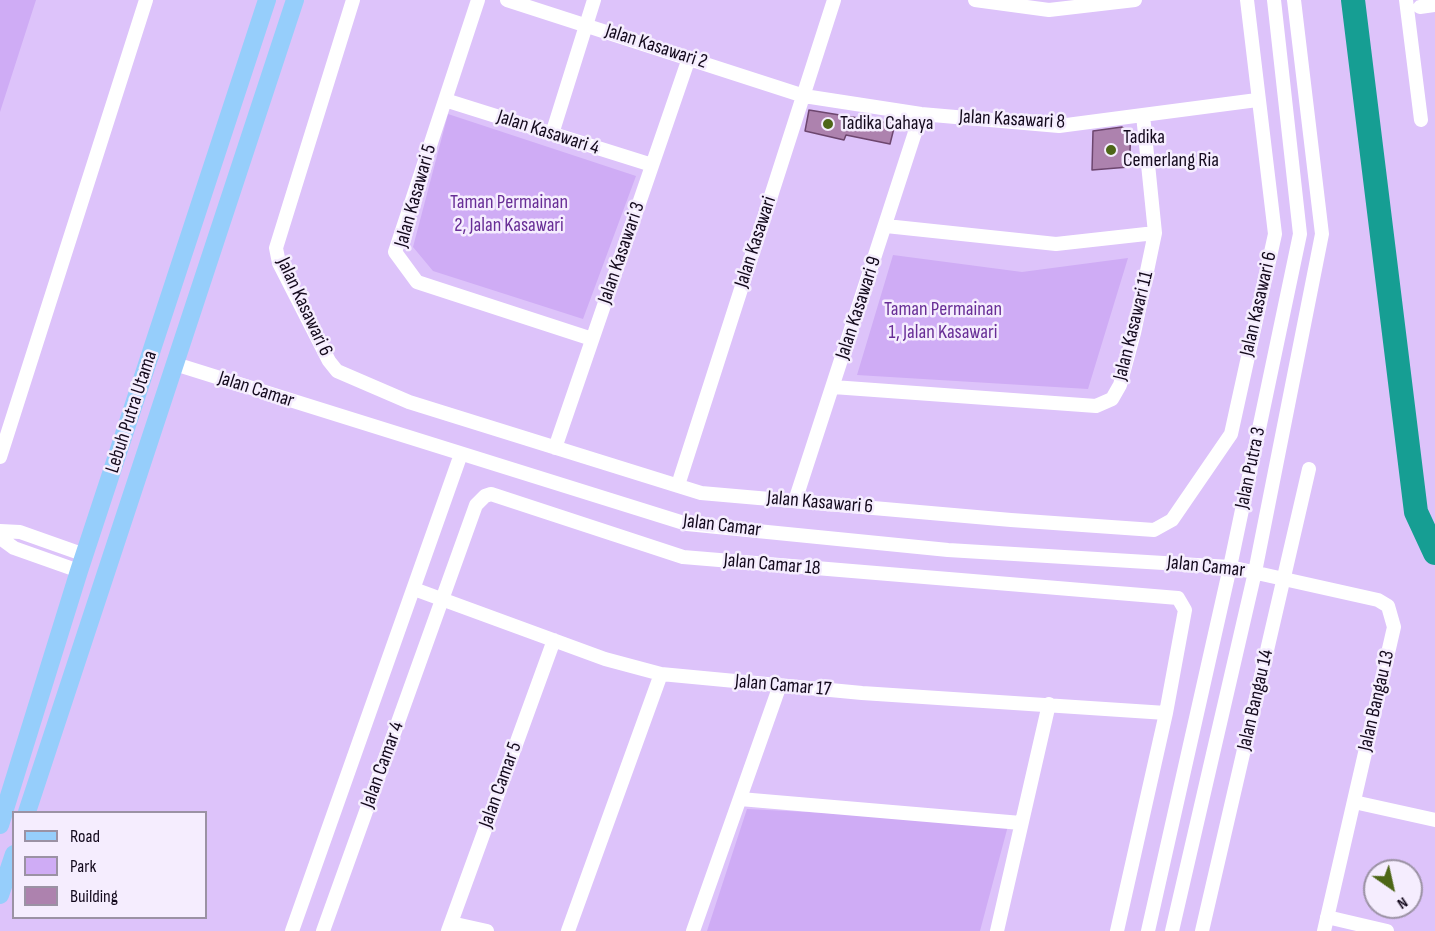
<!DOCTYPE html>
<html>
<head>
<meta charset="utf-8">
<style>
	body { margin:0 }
	#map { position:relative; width:1435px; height:931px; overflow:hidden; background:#ddc3fa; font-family:"Sofia Sans Condensed",sans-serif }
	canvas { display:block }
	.legend { position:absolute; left:12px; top:811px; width:195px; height:108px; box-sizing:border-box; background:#f5edfe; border:2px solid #9b92a4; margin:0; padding:8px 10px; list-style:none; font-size:18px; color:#13091c }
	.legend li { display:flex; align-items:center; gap:12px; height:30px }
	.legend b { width:30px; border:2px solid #9b92a4 }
	.north { position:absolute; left:1363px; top:859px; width:60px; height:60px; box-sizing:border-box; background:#f5edfe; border:2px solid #9b92a4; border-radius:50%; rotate:146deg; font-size:16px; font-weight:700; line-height:24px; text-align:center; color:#13091c }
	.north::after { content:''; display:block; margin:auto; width:21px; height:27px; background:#4d6617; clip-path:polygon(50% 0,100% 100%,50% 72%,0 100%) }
</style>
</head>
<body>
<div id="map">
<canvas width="1435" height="931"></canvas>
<ul class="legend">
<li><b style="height:8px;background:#96cefb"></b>Road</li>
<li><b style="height:16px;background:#cfacf5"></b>Park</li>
<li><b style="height:16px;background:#ad82ae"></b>Building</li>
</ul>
<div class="north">N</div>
</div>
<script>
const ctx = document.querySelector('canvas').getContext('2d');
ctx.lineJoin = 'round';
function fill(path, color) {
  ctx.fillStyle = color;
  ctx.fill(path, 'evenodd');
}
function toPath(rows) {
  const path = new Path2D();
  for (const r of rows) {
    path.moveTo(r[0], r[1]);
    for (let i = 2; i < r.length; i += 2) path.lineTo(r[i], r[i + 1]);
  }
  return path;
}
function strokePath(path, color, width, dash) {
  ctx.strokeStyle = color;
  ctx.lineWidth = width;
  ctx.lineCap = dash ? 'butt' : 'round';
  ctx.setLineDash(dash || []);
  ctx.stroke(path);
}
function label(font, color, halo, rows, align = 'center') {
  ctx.font = font + ' "Sofia Sans Condensed",sans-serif';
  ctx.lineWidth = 5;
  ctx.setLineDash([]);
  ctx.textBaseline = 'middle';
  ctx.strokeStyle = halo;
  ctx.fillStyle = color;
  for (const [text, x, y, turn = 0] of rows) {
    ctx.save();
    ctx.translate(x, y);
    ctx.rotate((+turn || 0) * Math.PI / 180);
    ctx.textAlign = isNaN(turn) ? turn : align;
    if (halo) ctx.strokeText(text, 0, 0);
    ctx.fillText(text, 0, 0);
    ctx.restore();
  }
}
const green = toPath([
	[0,0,36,0,0,112],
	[448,114,636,176,583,319,433,271,413,247],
	[893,255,1022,272,1128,258,1088,389,857,375],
	[747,809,1009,822,980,931,707,931]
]);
const river = toPath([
	[1353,0,1416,512,1435,553]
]);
const building = toPath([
	[809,110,895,124,890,144,846,135,844,140,805,131,809,110],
	[1122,127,1131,133,1129,167,1092,170,1093,131,1122,127]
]);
const minor = toPath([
	[353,0,276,248,279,263,329,361,337,371,409,402,701,493,1011,520,1154,530,1172,520,1231,434,1275,234,1247,0],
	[478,0,395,252,417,282,592,339],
	[507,0,804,96,921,114,1059,126,1257,100],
	[975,0,1049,10,1135,0],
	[1406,0,1421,120],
	[1420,7,1435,5],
	[445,100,652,165],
	[552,134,594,0],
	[886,226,1056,244,1155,233],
	[175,364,687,524,948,550,1230,567,1378,600,1388,606,1394,627,1324,931],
	[833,387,1096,406,1112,399,1120,385,1134,333,1155,233,1143,115],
	[555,448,689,58],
	[0,457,146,0],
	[678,485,834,0],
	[795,501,921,114],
	[0,531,20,532,85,555],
	[0,538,14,548,79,571],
	[414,589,605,659,661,674,862,693,1166,713],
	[740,799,1021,823],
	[1354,802,1435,820],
	[1327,917,1387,931],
	[451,923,487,931],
	[292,931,461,454],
	[323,931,476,505,485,496,491,494,683,557,1178,598,1185,610,1166,713,1117,931],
	[448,931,554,640],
	[568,931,661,674],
	[693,931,780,685],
	[997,931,1049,704],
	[1148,931,1230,567,1300,234,1274,0],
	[1172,931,1255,572,1322,234,1294,0],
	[1202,931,1309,469]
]);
const major = toPath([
	[27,812,295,0],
	[0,825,79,571,267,0],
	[0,895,14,854]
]);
const markers = [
	[828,124,6,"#4d6617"],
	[1111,150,6,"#4d6617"]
];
const streetNames = [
	["Jalan Kasawari 2",656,47,18],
	["Jalan Kasawari 8",1012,120,3],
	["Jalan Kasawari 4",548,133,18],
	["Jalan Kasawari 5",416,196,-74],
	["Jalan Kasawari",756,242,-72],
	["Jalan Kasawari 3",622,253,-71],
	["Jalan Kasawari 6",1259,304,-77],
	["Jalan Kasawari 6",304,307,65],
	["Jalan Kasawari 9",859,308,-72],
	["Jalan Kasawari 11",1134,326,-76],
	["Jalan Camar",256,390,18],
	["Lebuh Putra Utama",132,412,-72],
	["Jalan Putra 3",1251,468,-78],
	["Jalan Kasawari 6",820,503,5],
	["Jalan Camar",722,526,7],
	["Jalan Camar 18",772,565,5],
	["Jalan Camar",1206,567,6],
	["Jalan Camar 17",783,686,5],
	["Jalan Bangau 14",1256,700,-77],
	["Jalan Bangau 13",1377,701,-77],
	["Jalan Camar 4",383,765,-70],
	["Jalan Camar 5",501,785,-70]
];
const poiNames = [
	["Tadika Cahaya",840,124],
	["Tadika",1123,138],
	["Cemerlang Ria",1123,161]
];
const parkNames = [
	["Taman Permainan",509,203],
	["2, Jalan Kasawari",509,226],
	["Taman Permainan",943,310],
	["1, Jalan Kasawari",943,333]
];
fill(green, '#cfacf5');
strokePath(river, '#169e93', 24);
fill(building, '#ad82ae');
strokePath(building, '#6d466e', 1.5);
strokePath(minor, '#fff', 14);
strokePath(major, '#96cefb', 18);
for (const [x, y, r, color] of markers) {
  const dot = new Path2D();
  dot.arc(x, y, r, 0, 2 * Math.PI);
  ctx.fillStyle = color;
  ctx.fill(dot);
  strokePath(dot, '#f5edfe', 2);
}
label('20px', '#13091c', '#f5edfe', streetNames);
label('20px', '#13091c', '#f5edfe', poiNames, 'left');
label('20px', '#682e96', '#f5edfe', parkNames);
</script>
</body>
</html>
